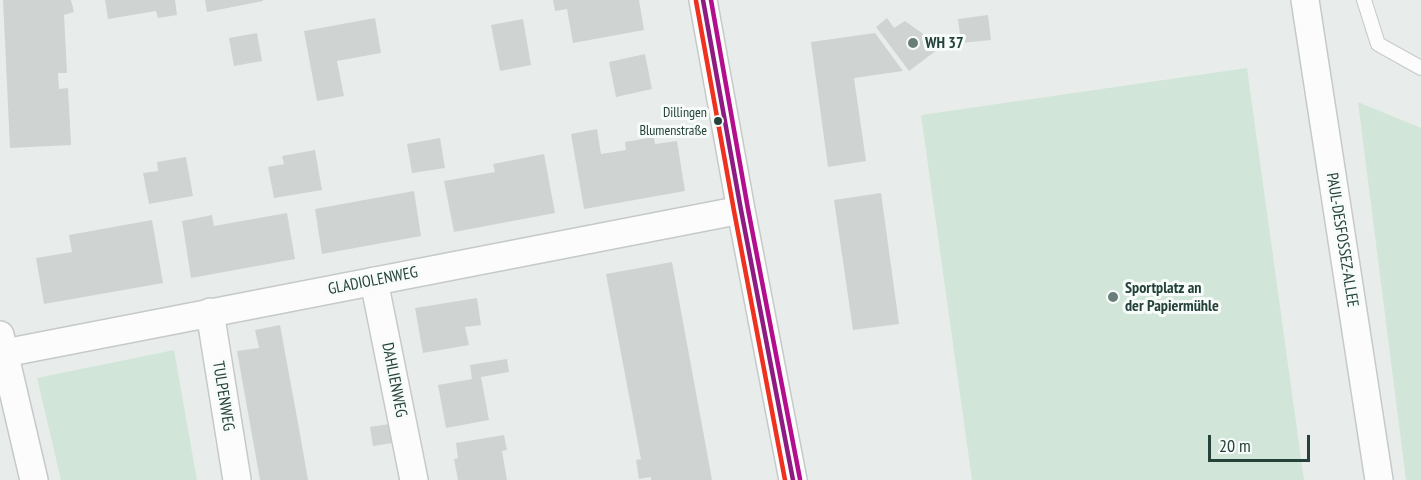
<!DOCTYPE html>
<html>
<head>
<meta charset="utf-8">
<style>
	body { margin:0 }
	#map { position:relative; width:1421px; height:480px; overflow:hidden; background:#e8edeb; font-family:"PT Sans Narrow",sans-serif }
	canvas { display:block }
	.scale { position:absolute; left:1208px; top:435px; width:102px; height:27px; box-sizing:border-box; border:3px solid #24423a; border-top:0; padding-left:8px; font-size:18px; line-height:21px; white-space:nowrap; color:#24423a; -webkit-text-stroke:4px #f7fbf9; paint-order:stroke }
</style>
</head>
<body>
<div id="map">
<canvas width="1421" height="480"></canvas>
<div class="scale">20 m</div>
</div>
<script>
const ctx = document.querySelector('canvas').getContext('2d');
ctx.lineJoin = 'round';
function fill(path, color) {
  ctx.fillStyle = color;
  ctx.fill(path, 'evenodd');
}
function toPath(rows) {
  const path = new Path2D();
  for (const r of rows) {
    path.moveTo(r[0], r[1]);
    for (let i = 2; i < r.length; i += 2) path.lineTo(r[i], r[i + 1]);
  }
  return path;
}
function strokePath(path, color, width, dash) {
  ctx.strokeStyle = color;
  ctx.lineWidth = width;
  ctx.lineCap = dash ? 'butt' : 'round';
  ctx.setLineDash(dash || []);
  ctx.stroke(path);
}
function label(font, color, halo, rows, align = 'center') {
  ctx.font = font + ' "PT Sans Narrow",sans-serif';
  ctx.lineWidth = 6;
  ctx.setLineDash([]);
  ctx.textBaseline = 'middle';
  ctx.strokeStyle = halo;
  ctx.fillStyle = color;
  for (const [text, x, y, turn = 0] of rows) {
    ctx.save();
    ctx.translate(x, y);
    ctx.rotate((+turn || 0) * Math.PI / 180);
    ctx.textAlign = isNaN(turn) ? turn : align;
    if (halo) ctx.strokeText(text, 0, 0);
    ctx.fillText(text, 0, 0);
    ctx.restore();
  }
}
const green = toPath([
	[1247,68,1304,480,972,480,921,115],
	[1358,102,1421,128,1421,480,1406,480],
	[174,350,197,480,61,480,37,378]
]);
const building = toPath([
	[3,0,71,0,74,12,64,15,67,73,58,73,59,89,68,88,71,145,10,148],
	[105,0,175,0,177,15,158,18,156,11,108,19],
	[205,0,263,0,263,1,207,12],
	[553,0,639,0,644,30,573,43,567,9,555,11],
	[988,15,991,40,961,43,958,19],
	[375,18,381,53,337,61,344,96,317,101,304,31],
	[887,18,894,28,905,21,929,38,932,36,941,47,909,71,876,27],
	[523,19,531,65,500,71,491,25],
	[257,33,262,61,234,66,229,38],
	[875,33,903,71,854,78,866,161,828,167,811,42],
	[645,54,652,89,616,97,609,62],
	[597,129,601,154,626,150,625,142,654,137,655,144,677,141,685,191,584,209,571,134],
	[440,138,445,168,412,173,407,144],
	[315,150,322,190,274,198,268,167,284,164,282,156],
	[544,154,555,213,454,232,444,181,495,172,493,164],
	[186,157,193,196,149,204,143,173,158,171,157,162],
	[414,191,421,236,322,254,315,209],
	[881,193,899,324,853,330,834,200],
	[287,213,295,259,191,278,182,221,212,215,214,226],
	[152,220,163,283,44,304,36,258,72,252,69,235],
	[672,262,706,447,712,480,651,480,651,477,639,479,636,460,641,459,606,274],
	[477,298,481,325,465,327,469,345,423,353,415,308],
	[280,325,300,434,308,480,260,480,237,351,259,348,255,330],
	[507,359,509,372,481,377,489,420,446,428,438,385,472,379,470,365],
	[389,424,393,443,373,446,370,427],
	[504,435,507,450,502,451,507,480,458,480,454,459,458,458,456,443]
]);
const lane = toPath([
	[1364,0,1378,44,1421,68]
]);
const street = toPath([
	[703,0,741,210,793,480],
	[1305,0,1379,480],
	[374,281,414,480],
	[210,312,237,480],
	[0,335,34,480],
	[5,353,741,210]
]);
const bus1 = toPath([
	[703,0,741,210,793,480]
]);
const bus2 = toPath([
	[696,1,734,211,785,480]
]);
const bus3 = toPath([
	[711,0,748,209,800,479]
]);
const markers = [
	[913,43,6,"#697e78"],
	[718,121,5,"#24423a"],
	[1113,297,6,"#697e78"]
];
const busNames = [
	["Dillingen",707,113],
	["Blumenstraße",707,131]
];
const poiNames = [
	["WH 37",925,43],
	["Sportplatz an",1125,288],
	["der Papiermühle",1125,306]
];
const streetNames = [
	["PAUL-DESFOSSEZ-ALLEE",1342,240,81],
	["GLADIOLENWEG",373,281,-11],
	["DAHLIENWEG",394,380,79],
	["TULPENWEG",223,396,81]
];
fill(green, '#d1e6d8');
fill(building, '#cfd4d2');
strokePath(lane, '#c5cac8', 16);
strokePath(street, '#c5cac8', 30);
strokePath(lane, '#fcfcfc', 14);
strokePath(street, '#fcfcfc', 27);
strokePath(bus1, '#8e1b81', 4.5);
strokePath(bus2, '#ef3120', 4.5);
strokePath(bus3, '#b30e8e', 4.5);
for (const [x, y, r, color] of markers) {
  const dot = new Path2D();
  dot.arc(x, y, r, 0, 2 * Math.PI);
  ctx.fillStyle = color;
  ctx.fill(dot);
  strokePath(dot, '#f7fbf9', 2);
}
label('14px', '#24423a', '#f7fbf9', busNames, 'right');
label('bold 16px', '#24423a', '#f7fbf9', poiNames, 'left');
label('16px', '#24423a', '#f7fbf9', streetNames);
</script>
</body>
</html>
